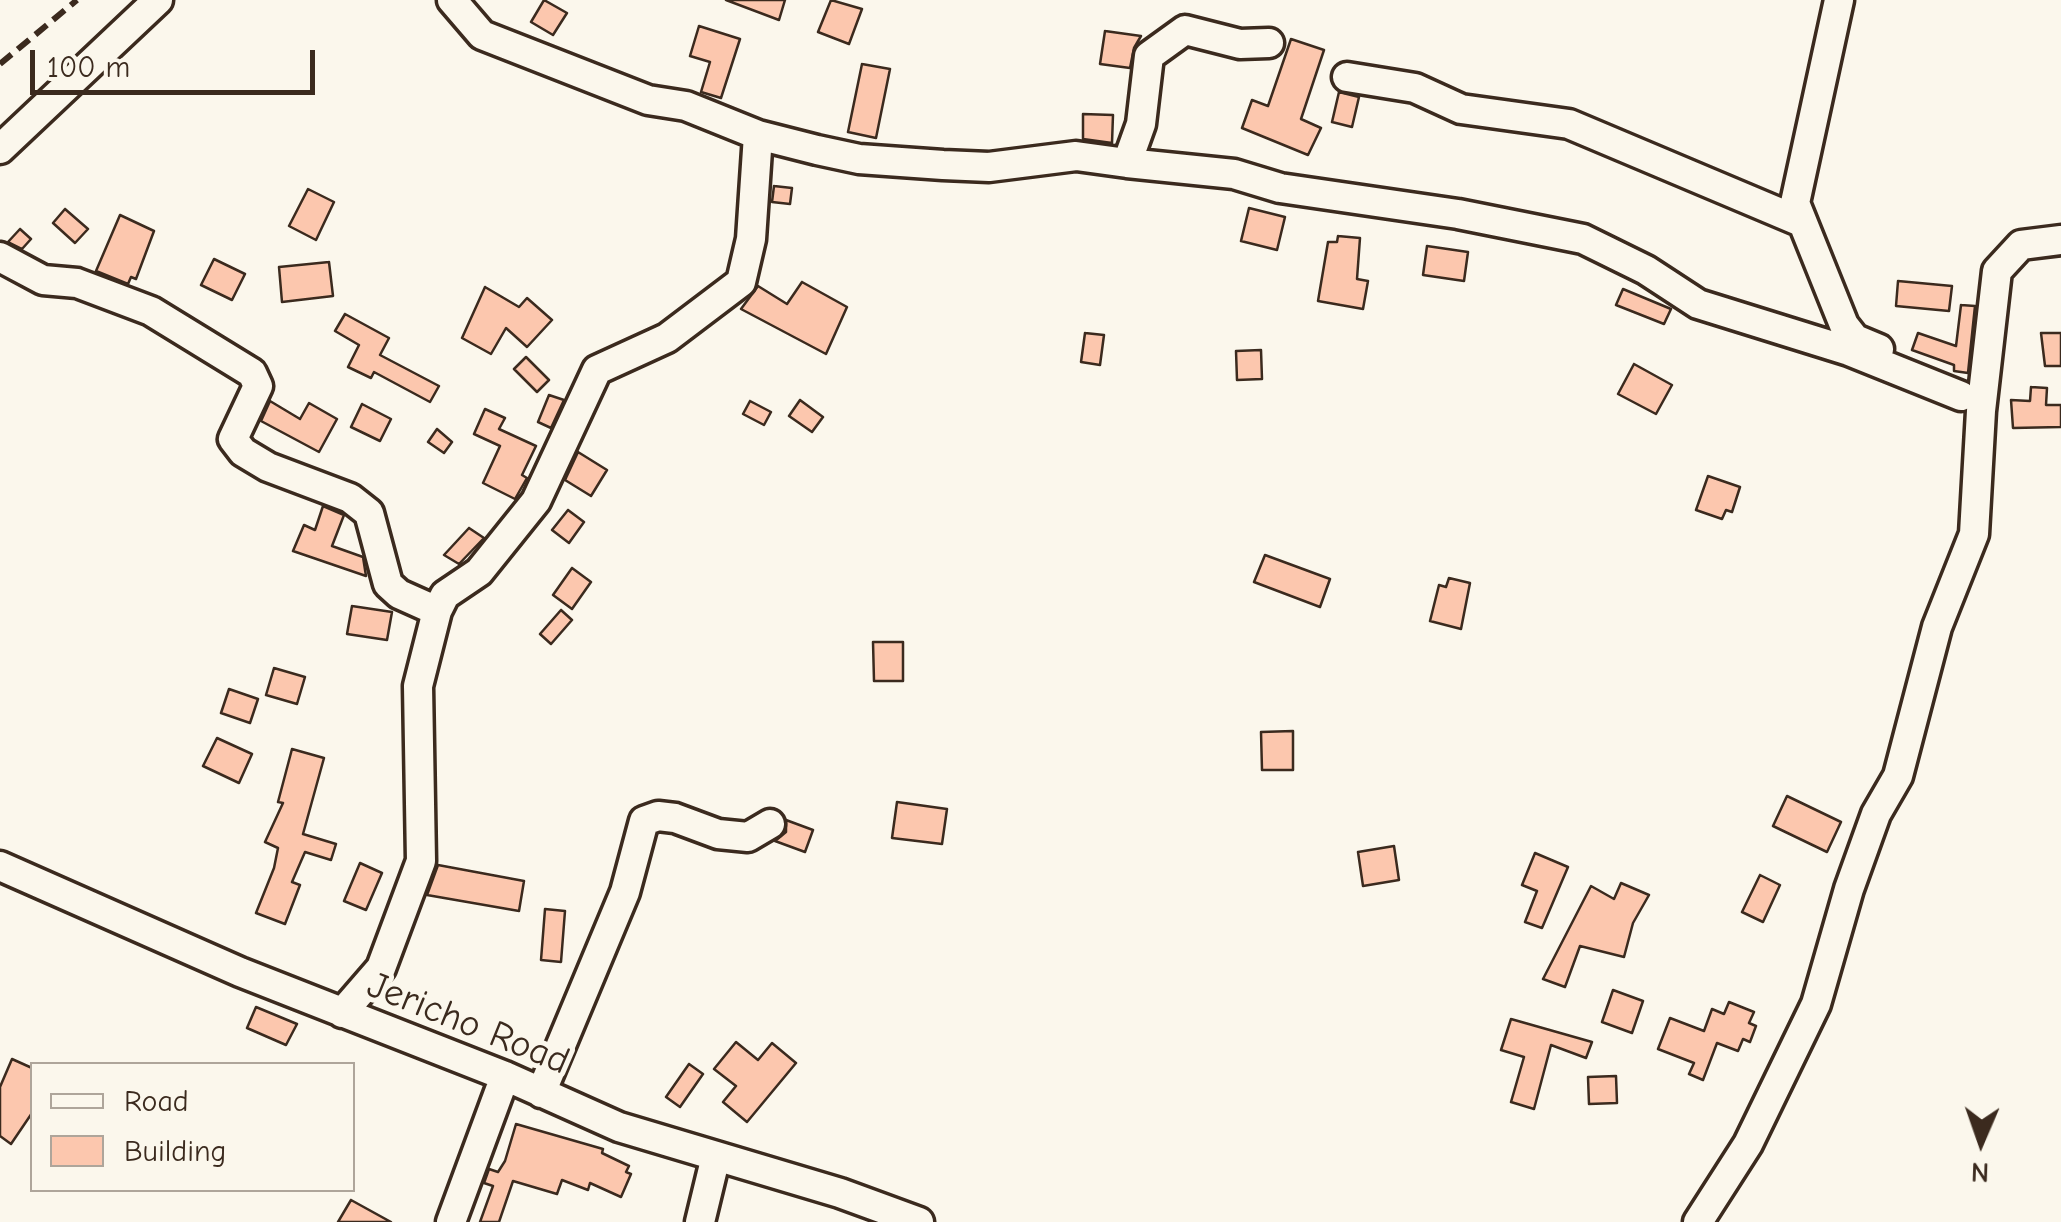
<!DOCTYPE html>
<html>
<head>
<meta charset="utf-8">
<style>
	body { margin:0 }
	#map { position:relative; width:2061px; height:1222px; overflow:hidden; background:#fbf7ec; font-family:"Comic Neue",sans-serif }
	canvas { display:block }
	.legend { position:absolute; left:30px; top:1062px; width:325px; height:130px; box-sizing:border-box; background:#fbf7ec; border:2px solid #aea59a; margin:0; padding:12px 18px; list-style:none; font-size:30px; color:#3b2a1e }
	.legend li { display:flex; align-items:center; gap:20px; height:50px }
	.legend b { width:50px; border:2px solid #aea59a }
	.north { position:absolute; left:1931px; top:1092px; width:100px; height:100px; -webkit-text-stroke:8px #fbf7ec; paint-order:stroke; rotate:182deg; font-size:28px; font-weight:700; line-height:40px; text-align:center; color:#3b2a1e }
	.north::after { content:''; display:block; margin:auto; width:35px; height:45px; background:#3b2a1e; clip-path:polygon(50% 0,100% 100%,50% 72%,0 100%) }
	.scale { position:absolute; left:30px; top:50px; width:285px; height:45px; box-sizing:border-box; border:5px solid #3b2a1e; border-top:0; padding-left:12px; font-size:30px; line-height:35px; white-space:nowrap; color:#3b2a1e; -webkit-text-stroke:8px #fbf7ec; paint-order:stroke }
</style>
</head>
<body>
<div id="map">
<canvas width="2061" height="1222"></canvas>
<ul class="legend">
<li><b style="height:12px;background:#fbf7ec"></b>Road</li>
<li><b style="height:28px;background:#fcc7ae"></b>Building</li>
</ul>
<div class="north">N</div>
<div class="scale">100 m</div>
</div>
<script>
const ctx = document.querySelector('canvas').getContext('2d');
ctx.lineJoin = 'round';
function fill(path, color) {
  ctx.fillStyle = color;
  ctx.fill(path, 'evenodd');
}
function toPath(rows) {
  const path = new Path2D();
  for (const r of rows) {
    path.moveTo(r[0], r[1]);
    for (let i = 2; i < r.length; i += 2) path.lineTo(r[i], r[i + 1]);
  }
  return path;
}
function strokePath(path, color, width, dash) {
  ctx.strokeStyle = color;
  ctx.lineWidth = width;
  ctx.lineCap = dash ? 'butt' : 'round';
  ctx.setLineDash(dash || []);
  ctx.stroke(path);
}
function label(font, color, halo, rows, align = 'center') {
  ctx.font = font + ' "Comic Neue",sans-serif';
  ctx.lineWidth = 10;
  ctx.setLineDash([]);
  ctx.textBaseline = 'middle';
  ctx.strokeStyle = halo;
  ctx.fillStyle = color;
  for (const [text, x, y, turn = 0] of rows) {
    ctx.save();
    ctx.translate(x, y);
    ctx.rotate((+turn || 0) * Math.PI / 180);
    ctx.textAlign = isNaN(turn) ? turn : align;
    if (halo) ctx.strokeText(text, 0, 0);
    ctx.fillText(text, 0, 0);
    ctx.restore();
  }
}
const building = toPath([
	[544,0,567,13,553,35,531,22,544,0],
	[726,0,785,0,779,20,726,0],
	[831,0,862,9,849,44,818,32,831,0],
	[699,26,740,39,721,98,701,92,710,62,690,56,699,26],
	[1105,31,1141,36,1134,48,1130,68,1100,64,1105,31],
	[1291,39,1324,50,1301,119,1321,128,1308,155,1242,128,1252,100,1268,106,1291,39],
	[862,64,890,69,876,138,848,132,862,64],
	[1339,92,1359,97,1352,127,1332,122,1339,92],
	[1083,114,1113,115,1112,143,1083,139,1083,114],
	[774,186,792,188,790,204,772,202,774,186],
	[308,189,334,202,316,240,289,226,308,189],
	[1249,208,1285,217,1277,250,1241,241,1249,208],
	[65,209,88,229,75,243,53,223,65,209],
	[120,215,154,231,136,279,131,277,128,284,96,271,120,215],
	[20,229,31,239,22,249,8,242,20,229],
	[1338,236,1360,238,1357,279,1368,281,1363,309,1318,301,1328,242,1337,242,1338,236],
	[1427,246,1468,252,1464,281,1423,275,1427,246],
	[214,259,245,274,232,300,201,285,214,259],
	[329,262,333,296,282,302,279,267,329,262],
	[1898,281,1952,286,1949,311,1896,306,1898,281],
	[802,282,847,307,826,354,741,309,758,286,787,304,802,282],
	[485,287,519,307,527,298,552,320,527,347,506,328,491,354,462,338,485,287],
	[1623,289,1671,309,1664,324,1616,305,1623,289],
	[1961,305,1975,306,1968,373,1954,371,1954,365,1912,350,1918,333,1956,346,1961,305],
	[345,314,389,338,380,355,439,386,430,402,374,372,371,378,348,367,359,345,335,331,345,314],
	[1085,333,1104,335,1100,365,1081,362,1085,333],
	[2041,333,2061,333,2061,366,2045,366,2041,333],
	[1261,350,1262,379,1237,380,1236,351,1261,350],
	[526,357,549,380,537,392,514,369,526,357],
	[1634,364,1672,385,1656,414,1618,394,1634,364],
	[2031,387,2047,388,2046,405,2061,405,2061,427,2013,428,2011,400,2030,401,2031,387],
	[549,395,564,400,551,428,538,422,549,395],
	[800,400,823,417,812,432,789,416,800,400],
	[270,401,300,419,309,403,337,419,319,452,261,421,270,401],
	[750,401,771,412,764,425,743,414,750,401],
	[362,404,391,419,380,441,351,427,362,404],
	[485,409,505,418,499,429,536,446,522,475,527,478,515,499,483,483,500,446,474,434,485,409],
	[437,429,452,442,444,453,428,442,437,429],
	[578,452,607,470,591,496,565,480,578,452],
	[1708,476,1740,487,1732,512,1726,510,1722,519,1696,510,1708,476],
	[323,506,344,515,332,546,363,557,366,576,293,551,304,525,315,530,323,506],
	[568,510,584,522,569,543,552,530,568,510],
	[469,528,484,538,459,564,444,555,469,528],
	[1265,555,1330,579,1320,607,1254,582,1265,555],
	[572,568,591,582,572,609,553,595,572,568],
	[1449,578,1470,583,1461,629,1430,621,1439,585,1446,587,1449,578],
	[352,606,392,612,387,640,347,634,352,606],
	[561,610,572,620,551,644,540,634,561,610],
	[873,642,903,642,903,681,874,681,873,642],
	[274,668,305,677,297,704,266,695,274,668],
	[229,689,258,699,250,723,221,713,229,689],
	[1293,731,1293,770,1262,770,1261,732,1293,731],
	[217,738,252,754,239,783,203,766,217,738],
	[292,749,324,758,303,834,336,844,331,860,305,852,292,882,300,885,285,924,256,913,274,868,278,848,265,842,283,803,278,802,292,749],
	[1787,796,1841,822,1827,852,1773,826,1787,796],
	[897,802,947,809,942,844,892,838,897,802],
	[786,820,813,830,805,852,775,841,786,832,786,820],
	[1394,846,1399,880,1363,886,1358,852,1394,846],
	[1535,853,1568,867,1542,928,1525,922,1537,891,1522,885,1535,853],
	[360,863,382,873,366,910,344,901,360,863],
	[438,865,524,881,519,911,427,895,438,865],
	[1760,875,1780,885,1763,922,1742,912,1760,875],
	[1621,883,1649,895,1633,923,1624,957,1580,946,1565,987,1543,979,1591,886,1614,899,1621,883],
	[545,909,565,911,561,962,541,960,545,909],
	[1613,990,1643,1001,1632,1033,1602,1022,1613,990],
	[1729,1002,1754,1012,1749,1023,1756,1026,1750,1042,1743,1039,1738,1051,1717,1043,1703,1080,1689,1074,1694,1063,1658,1049,1670,1018,1704,1031,1712,1009,1724,1014,1729,1002],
	[256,1007,297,1024,286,1045,247,1028,256,1007],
	[1511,1019,1592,1042,1586,1058,1551,1045,1534,1109,1511,1102,1524,1057,1501,1050,1511,1019],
	[736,1042,758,1060,772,1043,796,1063,747,1122,723,1102,736,1086,714,1069,736,1042],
	[12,1059,32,1068,32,1113,11,1144,0,1136,0,1087,12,1059],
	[689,1064,703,1074,680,1107,666,1097,689,1064],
	[1616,1076,1617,1103,1589,1104,1588,1077,1616,1076],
	[516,1124,603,1149,602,1153,629,1166,626,1172,631,1174,621,1197,590,1183,588,1190,562,1180,557,1194,513,1181,499,1222,480,1222,493,1186,484,1183,489,1169,498,1172,505,1161,516,1124],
	[351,1200,391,1222,338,1222,351,1200]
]);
const minor = toPath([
	[452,0,482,35,648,100,686,106,758,135,817,150,859,159,943,165,989,167,1076,156,1127,163,1141,124,1149,56,1185,30,1240,44,1269,43],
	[1839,0,1795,203,1844,325,1855,339,1879,349],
	[1347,77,1415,88,1461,109,1569,124,1799,221],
	[0,149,158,0],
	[1127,163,1234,174,1280,188,1458,214,1583,239,1646,270,1698,304,1849,351,1961,396],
	[0,257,43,280,77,283,151,311,252,373,258,386,233,439,243,452,268,467,350,498,369,513,388,584,399,594,437,611],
	[0,866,240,972,505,1076,619,1127,840,1193,919,1222],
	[342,1013,381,968,421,861,418,686,437,611,445,595,479,572,536,501,597,370,667,338,741,282,751,239,758,135],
	[541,1093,625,892,644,821,658,816,675,818,718,834,748,837,770,824],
	[451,1222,505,1076],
	[700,1222,716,1156],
	[1698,1222,1748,1144,1816,1004,1849,889,1876,814,1898,776,1937,627,1974,534,1981,411,1997,271,2021,245,2061,240]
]);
const rail = toPath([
	[0,64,77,0]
]);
const streetNames = [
	["Jericho Road",468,1024,22]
];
fill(building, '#fcc7ae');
strokePath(building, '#3b2a1e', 2.5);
strokePath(minor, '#3b2a1e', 35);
strokePath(minor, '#fbf7ec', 28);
strokePath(rail, '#3b2a1e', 6, [15, 8]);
label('38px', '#3b2a1e', '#fbf7ec', streetNames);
</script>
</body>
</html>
